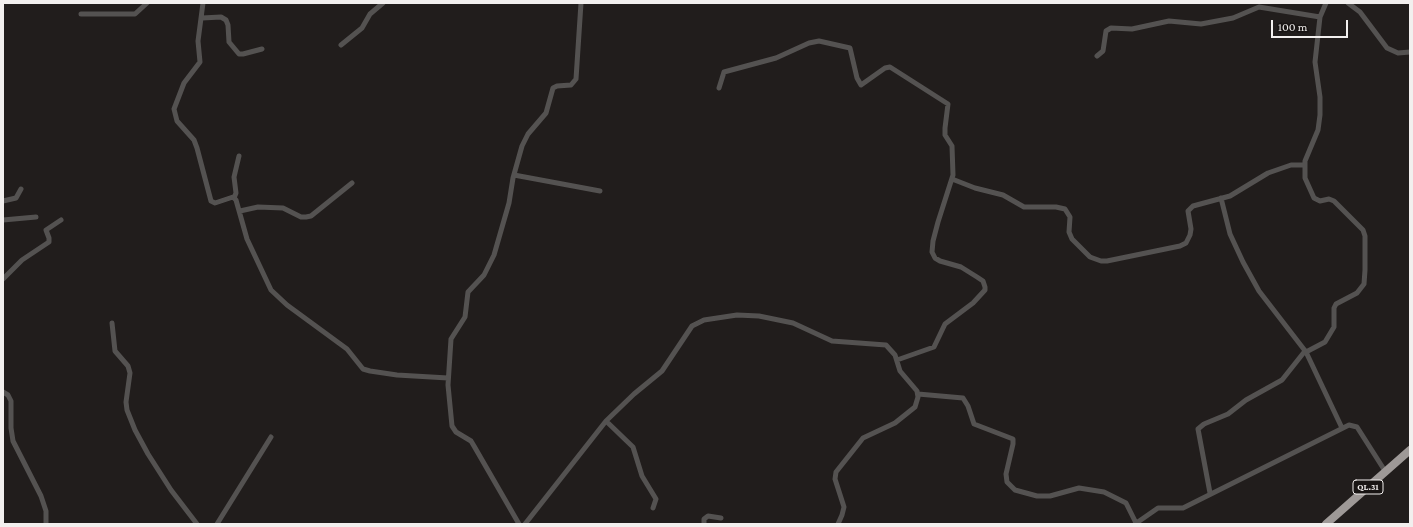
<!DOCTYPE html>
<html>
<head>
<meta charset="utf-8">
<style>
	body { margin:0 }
	#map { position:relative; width:1413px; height:527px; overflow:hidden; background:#211d1c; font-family:"Crimson Pro",serif }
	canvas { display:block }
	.frame { position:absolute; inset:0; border:4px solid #f2efee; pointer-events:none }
	.scale { position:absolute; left:1271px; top:20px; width:77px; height:18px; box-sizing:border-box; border:2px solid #f2efee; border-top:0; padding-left:5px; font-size:12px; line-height:14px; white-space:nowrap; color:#f2efee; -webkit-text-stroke:3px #181413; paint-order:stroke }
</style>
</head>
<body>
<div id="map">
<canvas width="1413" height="527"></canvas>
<div class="frame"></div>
<div class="scale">100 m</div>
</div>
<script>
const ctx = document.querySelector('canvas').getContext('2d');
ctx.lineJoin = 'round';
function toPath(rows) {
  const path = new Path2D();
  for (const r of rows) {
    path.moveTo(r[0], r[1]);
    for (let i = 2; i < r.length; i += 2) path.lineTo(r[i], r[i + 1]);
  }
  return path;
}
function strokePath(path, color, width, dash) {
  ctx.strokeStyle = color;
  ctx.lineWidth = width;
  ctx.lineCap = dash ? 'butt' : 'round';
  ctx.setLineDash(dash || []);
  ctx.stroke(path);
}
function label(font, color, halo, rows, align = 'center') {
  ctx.font = font + ' "Crimson Pro",serif';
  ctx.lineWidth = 3.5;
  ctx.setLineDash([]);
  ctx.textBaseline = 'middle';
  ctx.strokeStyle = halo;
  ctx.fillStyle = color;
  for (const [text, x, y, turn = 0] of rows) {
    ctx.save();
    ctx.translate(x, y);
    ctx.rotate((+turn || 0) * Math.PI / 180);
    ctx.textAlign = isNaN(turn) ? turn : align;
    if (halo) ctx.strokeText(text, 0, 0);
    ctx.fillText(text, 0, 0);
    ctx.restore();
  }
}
const minor = toPath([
	[203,3,198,41,200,62,184,83,174,109,177,121,194,140,197,148,211,201,215,203,233,197,236,200,247,239,271,290,287,305,347,349,363,369,370,371,397,375,448,378],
	[1326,3,1320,17,1315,62,1320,97,1320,115,1318,130,1305,161,1305,178,1314,198,1320,201,1329,199,1334,201,1363,230,1365,236,1365,270,1364,284,1357,293,1336,304,1334,308,1334,327,1325,342,1306,352,1342,428],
	[1348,3,1360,12,1387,48,1398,53,1410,52],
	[81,14,135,14,147,3],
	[202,18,221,17,226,20,228,25,229,42,239,54,243,54,262,49],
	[341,45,362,28,370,14,383,3],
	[1097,56,1103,51,1106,31,1111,28,1132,29,1169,21,1201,24,1233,18,1259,7,1320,17],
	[719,88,724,72,776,58,809,43,819,41,850,48,857,78,861,85,885,68,890,67,948,104,945,128,945,135,952,146,953,175,938,222,933,241,932,252,935,258,940,261,961,267,977,277,983,281,985,287,985,290,973,303,945,324,934,347,897,360],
	[514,175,600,191],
	[952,179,975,188,1003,195,1024,207,1056,207,1065,209,1070,217,1069,232,1072,239,1090,257,1101,261,1107,261,1180,246,1186,243,1190,235,1191,229,1188,211,1193,206,1230,196,1268,173,1291,165,1304,165],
	[234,198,236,193,234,177,239,156],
	[1221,198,1230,234,1243,262,1259,291,1306,352],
	[3,201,16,198,21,189],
	[240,211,258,207,283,208,301,217,306,217,311,216,352,183],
	[3,220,36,217],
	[3,279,22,260,49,242,49,238,46,230,61,220],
	[112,323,115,351,128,366,130,373,126,402,127,410,135,430,148,454,171,490,197,524],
	[3,392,8,395,11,401,11,428,13,441,41,496,46,511,46,524],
	[918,394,963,398,968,406,974,424,1013,439,1013,444,1006,474,1007,482,1015,490,1037,496,1050,496,1079,488,1104,492,1126,503,1136,523],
	[606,421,633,447,642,476,656,499,653,508],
	[1210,493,1198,429,1204,424,1228,414,1246,400,1282,380,1305,351],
	[217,524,271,437],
	[519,524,474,446,471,441,456,432,452,426,448,385,451,339,465,317,468,292,484,275,494,255,509,203,513,178,522,146,528,134,546,113,553,88,557,86,571,85,576,79,581,3],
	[525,524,606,421,634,394,662,371,692,326,704,320,737,315,759,316,793,323,832,341,886,345,895,355,900,371,917,391,918,397,915,407,895,423,863,438,836,472,835,479,844,507,842,515,838,524],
	[704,524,704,519,708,516,721,518],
	[1135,524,1158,508,1183,508,1349,425,1357,427,1385,471]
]);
const highway = toPath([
	[1326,524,1410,450]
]);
const shields = [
	[1368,487,30]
];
const shieldNames = [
	["QL.31",1368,487]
];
strokePath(minor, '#545251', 5);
strokePath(highway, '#9e9997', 8);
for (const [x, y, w] of shields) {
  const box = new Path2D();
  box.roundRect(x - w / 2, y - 7, w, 14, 3);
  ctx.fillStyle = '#181413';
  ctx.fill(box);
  strokePath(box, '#f2efee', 1);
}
label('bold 9px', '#f2efee', null, shieldNames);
</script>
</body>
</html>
